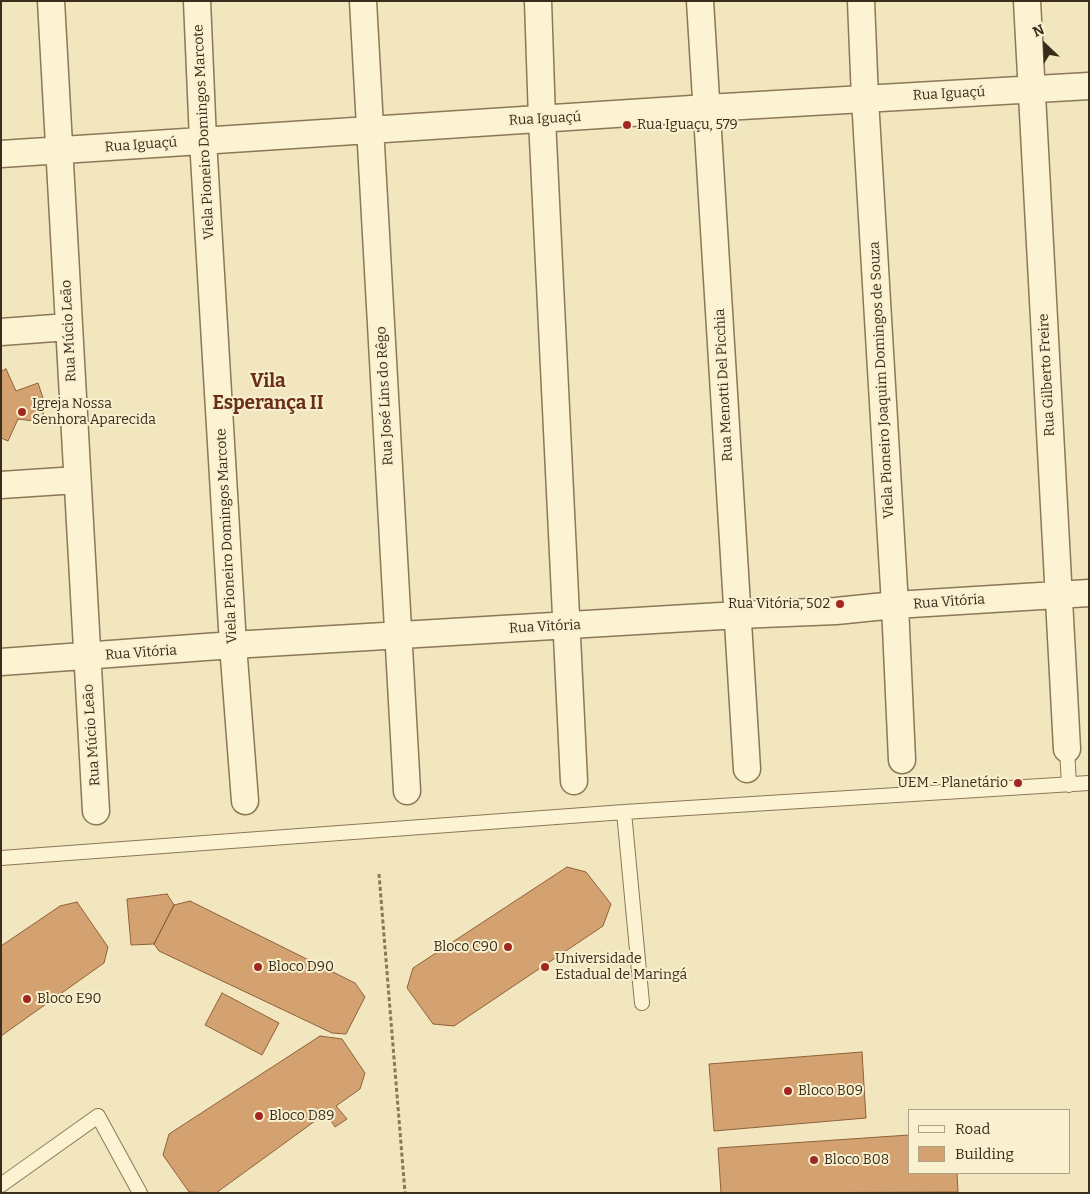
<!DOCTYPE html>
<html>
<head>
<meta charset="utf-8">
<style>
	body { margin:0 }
	#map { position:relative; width:1090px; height:1194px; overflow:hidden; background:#f2e6bf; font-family:Bitter,serif }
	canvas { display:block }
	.frame { position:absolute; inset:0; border:2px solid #3a2d1b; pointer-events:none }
	.legend { position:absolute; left:908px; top:1109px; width:162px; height:65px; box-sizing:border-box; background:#f9f0cf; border:1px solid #ada287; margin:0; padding:6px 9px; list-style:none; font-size:15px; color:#3a2d1b }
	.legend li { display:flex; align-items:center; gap:10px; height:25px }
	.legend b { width:25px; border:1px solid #ada287 }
	.north { position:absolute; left:1020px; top:20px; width:50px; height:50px; -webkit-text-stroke:4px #f9f0cf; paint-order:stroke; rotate:336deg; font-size:14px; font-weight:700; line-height:20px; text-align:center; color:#3a2d1b }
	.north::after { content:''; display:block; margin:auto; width:18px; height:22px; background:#3a2d1b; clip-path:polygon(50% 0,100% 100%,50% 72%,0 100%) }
</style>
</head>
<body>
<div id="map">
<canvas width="1090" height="1194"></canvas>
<div class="frame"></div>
<ul class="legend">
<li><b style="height:6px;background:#fcf3d3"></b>Road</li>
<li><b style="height:14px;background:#d4a171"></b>Building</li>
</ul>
<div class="north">N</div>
</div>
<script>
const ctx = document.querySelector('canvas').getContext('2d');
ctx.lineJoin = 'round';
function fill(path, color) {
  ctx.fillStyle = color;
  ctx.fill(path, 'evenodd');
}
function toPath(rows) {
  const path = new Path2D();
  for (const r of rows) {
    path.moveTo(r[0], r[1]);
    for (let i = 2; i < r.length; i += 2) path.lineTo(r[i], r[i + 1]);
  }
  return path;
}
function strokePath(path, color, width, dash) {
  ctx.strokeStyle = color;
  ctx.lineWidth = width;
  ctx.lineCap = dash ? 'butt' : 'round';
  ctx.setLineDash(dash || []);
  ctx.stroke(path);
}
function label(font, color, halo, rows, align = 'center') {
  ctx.font = font + ' Bitter,serif';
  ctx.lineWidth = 4;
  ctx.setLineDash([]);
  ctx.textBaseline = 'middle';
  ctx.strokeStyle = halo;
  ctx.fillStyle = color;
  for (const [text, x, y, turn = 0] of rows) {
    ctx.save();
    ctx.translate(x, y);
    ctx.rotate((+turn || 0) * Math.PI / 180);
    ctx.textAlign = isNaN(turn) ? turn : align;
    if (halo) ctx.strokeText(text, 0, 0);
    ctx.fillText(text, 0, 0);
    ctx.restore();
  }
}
const building = toPath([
	[6,369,16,391,38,383,45,404,42,422,18,419,8,441,1,438,1,371,6,369],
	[567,867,586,872,611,904,603,926,454,1026,433,1024,407,988,413,968,567,867],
	[167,894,174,905,154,944,131,945,127,899,167,894],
	[190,901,355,983,365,997,346,1034,332,1033,159,951,154,944,174,905,190,901],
	[77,902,108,947,104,963,1,1036,1,946,60,906,77,902],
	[222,993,279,1023,262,1055,205,1025,222,993],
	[320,1036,342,1039,365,1073,360,1089,336,1106,347,1119,335,1127,326,1113,216,1193,189,1192,163,1155,169,1134,320,1036],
	[862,1052,866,1118,714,1131,709,1064,862,1052],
	[909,1135,909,1173,957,1173,958,1192,721,1193,718,1148,909,1135]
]);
const path = toPath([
	[379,874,405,1193]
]);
const service = toPath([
	[1067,749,1069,785],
	[624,812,642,1003],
	[1,858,624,812,1089,783],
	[1,1185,98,1116,140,1193]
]);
const minor = toPath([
	[51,1,96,811],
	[197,1,203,140,233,645,245,801],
	[363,1,407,791],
	[538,1,542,119,574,781],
	[700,1,747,769],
	[861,1,865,99,895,605,902,760],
	[1027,1,1067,749],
	[1,154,707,108,1089,86],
	[1,332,68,327],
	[1,485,77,480],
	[1,662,233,645,738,615,836,611,895,605,1089,593]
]);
const markers = [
	[627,125,5,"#a12820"],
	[22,412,5,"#a12820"],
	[840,604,5,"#a12820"],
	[1018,783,5,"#a12820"],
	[508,947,5,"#a12820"],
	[258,967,5,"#a12820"],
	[545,967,5,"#a12820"],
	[27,999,5,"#a12820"],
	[788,1091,5,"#a12820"],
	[259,1116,5,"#a12820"],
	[814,1160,5,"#a12820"]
];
const streetNames = [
	["Rua Iguaçú",949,94,-3],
	["Rua Iguaçú",545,119,-3],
	["Viela Pioneiro Domingos Marcote",204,132,-93],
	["Rua Iguaçú",141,145,-4],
	["Rua Múcio Leão",69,331,-93],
	["Rua Gilberto Freire",1047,375,-93],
	["Viela Pioneiro Joaquim Domingos de Souza",882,380,-93],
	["Rua Menotti Del Picchia",724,385,-93],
	["Rua José Lins do Rêgo",385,396,-93],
	["Viela Pioneiro Domingos Marcote",227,536,-93],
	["Rua Vitória",949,602,-4],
	["Rua Vitória",545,627,-3],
	["Rua Vitória",141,653,-4],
	["Rua Múcio Leão",92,735,-94]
];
const poiNames = [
	["Rua Iguaçu, 579",637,125],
	["Igreja Nossa",32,404],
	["Senhora Aparecida",32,420],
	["Rua Vitória, 502",830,604,"right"],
	["UEM - Planetário",1008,783,"right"],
	["Bloco C90",498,947,"right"],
	["Universidade",555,959],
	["Estadual de Maringá",555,975],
	["Bloco D90",268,967],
	["Bloco E90",37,999],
	["Bloco B09",798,1091],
	["Bloco D89",269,1116],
	["Bloco B08",824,1160]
];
const districtNames = [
	["Vila",268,382],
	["Esperança II",268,404]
];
fill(building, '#d4a171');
strokePath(building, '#8e6139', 1);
strokePath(service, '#8c7756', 16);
strokePath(minor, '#8c7756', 29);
strokePath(path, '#8c7756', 3, [4, 2.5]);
strokePath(service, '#fcf3d3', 14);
strokePath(minor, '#fcf3d3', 26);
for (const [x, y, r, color] of markers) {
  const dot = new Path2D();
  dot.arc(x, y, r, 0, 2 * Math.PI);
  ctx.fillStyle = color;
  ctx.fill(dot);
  strokePath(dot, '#f9f0cf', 2);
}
label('14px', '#3a2d1b', '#f9f0cf', streetNames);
label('14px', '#3a2d1b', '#f9f0cf', poiNames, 'left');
label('bold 19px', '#6b2e17', '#f9f0cf', districtNames);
</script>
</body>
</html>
